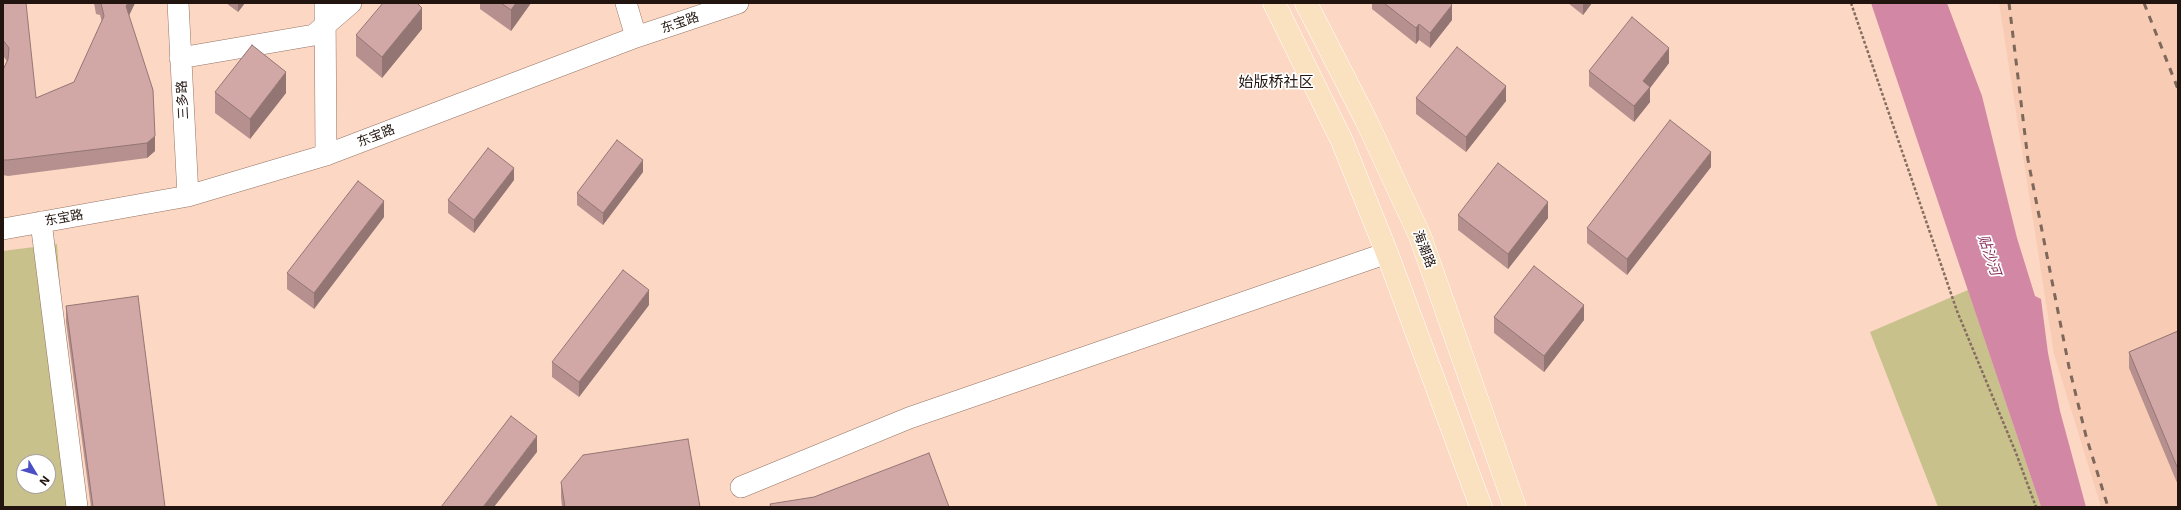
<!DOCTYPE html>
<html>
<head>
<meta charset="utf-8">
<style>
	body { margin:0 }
	#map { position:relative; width:2181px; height:510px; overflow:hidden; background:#fcd7c4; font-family:Inter,sans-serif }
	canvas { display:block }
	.frame { position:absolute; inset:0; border:4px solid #22150f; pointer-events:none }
	.north { position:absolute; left:16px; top:454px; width:40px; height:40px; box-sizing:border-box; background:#fff; border:1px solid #a7a19f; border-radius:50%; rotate:128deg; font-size:11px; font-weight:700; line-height:16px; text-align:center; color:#22150f }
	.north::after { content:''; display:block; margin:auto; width:14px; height:18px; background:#4b4ec4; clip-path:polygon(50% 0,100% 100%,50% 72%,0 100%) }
</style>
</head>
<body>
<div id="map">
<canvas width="2181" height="510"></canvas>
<div class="frame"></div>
<div class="north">N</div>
</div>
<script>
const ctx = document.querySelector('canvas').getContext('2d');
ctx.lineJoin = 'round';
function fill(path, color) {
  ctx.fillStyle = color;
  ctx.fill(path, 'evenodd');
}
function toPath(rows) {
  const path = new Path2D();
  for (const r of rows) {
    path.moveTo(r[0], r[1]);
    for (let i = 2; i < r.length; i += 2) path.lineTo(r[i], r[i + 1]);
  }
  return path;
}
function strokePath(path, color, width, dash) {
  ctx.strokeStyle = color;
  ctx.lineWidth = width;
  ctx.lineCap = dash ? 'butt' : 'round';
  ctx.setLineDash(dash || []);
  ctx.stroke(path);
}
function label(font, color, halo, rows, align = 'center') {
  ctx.font = font + ' Inter,"Noto Sans SC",sans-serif';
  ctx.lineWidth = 3.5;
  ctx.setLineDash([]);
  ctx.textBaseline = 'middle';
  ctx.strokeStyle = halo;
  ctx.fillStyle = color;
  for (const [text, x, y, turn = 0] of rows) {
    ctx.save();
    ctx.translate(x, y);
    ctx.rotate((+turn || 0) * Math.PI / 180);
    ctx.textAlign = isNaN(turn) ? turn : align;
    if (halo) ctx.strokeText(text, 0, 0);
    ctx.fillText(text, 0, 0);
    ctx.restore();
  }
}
const built = toPath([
	[1999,3,2178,3,2178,507,2101,507,2054,354]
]);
const green = toPath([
	[57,244,75,507,3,507,3,251],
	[24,462,48,462,48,486,24,486],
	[1968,290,2041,507,1938,507,1870,332]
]);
const water = toPath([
	[1871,3,1947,3,1982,96,2017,238,2035,296,2041,299,2048,353,2060,411,2086,507,2041,507]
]);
const path = toPath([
	[1851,3,1957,311,2016,453,2036,507]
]);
const minor = toPath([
	[178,3,188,196],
	[325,3,326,155],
	[626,3,636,37],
	[180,58,314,35,351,3],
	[41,222,77,507],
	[3,229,188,196,326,155,636,37,738,3],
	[741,487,909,418,1387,253]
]);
const major = toPath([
	[1274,3,1342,141,1387,253,1481,507],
	[1306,3,1367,122,1420,236,1515,507]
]);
const rail = toPath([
	[2009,3,2028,160,2069,367,2086,436,2108,507],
	[2144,3,2178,89]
]);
const wall = toPath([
	[3,3,36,98,74,82,102,22,100,15,96,14,94,3,135,3,129,15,155,151,147,158,8,176,3,175,3,70,7,61,3,56],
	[226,3,245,3,238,12],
	[480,3,531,3,511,31,480,9],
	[1372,3,1450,3,1452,20,1430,48,1419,40,1416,44,1372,9],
	[1568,3,1592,3,1583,15],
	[422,29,382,78,356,56,356,35],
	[1669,63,1650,88,1650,102,1634,122,1589,86,1589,71],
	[215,92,286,93,250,139,215,113],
	[1416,98,1506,101,1466,152,1416,114],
	[1711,167,1627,275,1587,243,1587,228],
	[643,172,603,225,577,205,577,193],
	[514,180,474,233,448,213,448,200],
	[1458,215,1548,218,1508,269,1458,230],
	[384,217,314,309,287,289,287,273],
	[649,305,579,397,552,377,552,362],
	[66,306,165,507,91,507,66,322],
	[1494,317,1584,320,1544,372,1494,333],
	[2178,331,2178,485,2129,368,2129,352],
	[561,482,700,507,562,507,561,497]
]);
const shadedWall = toPath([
	[128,3,135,3,126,22,126,6],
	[238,3,245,3,238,12],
	[516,3,531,3,511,31,511,10],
	[1583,3,1592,3,1583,15],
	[1452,5,1452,20,1430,48,1430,33],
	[422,8,422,29,382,78,382,57],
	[1419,24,1419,40,1416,44,1416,28],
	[1669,48,1669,63,1650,88,1650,102,1634,122,1634,106,1643,81],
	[286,72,286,93,250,139,250,119],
	[1506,86,1506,101,1466,152,1466,137],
	[155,136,155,151,147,158,147,143],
	[1711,152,1711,167,1627,275,1627,259],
	[643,160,643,172,603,225,603,213],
	[514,168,514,180,474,233,474,220],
	[384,201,384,217,314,309,314,293],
	[1548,202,1548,218,1508,269,1508,254],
	[649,290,649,305,579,397,579,382],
	[1584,305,1584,320,1544,372,1544,356],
	[537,436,537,452,494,507,483,507]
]);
const building = toPath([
	[3,3,26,3,36,98,74,82,104,16,101,3,128,3,126,6,153,90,155,136,147,143,8,160,3,160,3,70,8,59,9,48,3,40,3,3],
	[383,3,417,3,422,8,382,57,356,35,383,3],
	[501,3,516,3,511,10,501,3],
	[1384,3,1450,3,1452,5,1430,33,1419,24,1416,28,1384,3],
	[1632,17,1669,48,1643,81,1650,87,1634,106,1589,71,1632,17],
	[252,45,286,72,250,119,215,92,252,45],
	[1457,47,1506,86,1466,137,1416,98,1457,47],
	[1670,120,1711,152,1627,259,1587,228,1670,120],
	[617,140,643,160,603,213,577,193,617,140],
	[488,148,514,168,474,220,448,200,488,148],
	[1498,163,1548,202,1508,254,1458,215,1498,163],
	[358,181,384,201,314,293,287,273,358,181],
	[1534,266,1584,305,1544,356,1494,317,1534,266],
	[623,270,649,290,579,382,552,362,623,270],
	[138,296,165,507,93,507,66,306,138,296],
	[2178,331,2178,469,2129,352,2178,331],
	[511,416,537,436,483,507,441,507,511,416],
	[688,439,700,507,565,507,561,482,583,455,688,439],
	[929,453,949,507,771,507,770,504,814,497,929,453]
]);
const streetNames = [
	["东宝路",680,23,-19],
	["三多路",183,100,-93],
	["东宝路",376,136,-21],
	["东宝路",64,218,-10],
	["海潮路",1424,249,69]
];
const waterNames = [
	["贴沙河",1989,255,71]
];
const quarterNames = [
	["始版桥社区",1276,82]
];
fill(built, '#f8cbb4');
fill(green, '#c8c18c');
fill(water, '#d288a4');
strokePath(minor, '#957463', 22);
strokePath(major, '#fff', 23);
strokePath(path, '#856d62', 2.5, [3, 2]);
strokePath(minor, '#fff', 21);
strokePath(major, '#fae1bf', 22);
strokePath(rail, '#7e675b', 3, [7, 7]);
fill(wall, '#b5908f');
fill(shadedWall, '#937674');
fill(building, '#d2a8a6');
strokePath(building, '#937674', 1);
label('13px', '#22150f', '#fff', streetNames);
label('italic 14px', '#882f57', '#fff', waterNames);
label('15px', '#22150f', '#fff', quarterNames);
</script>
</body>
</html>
